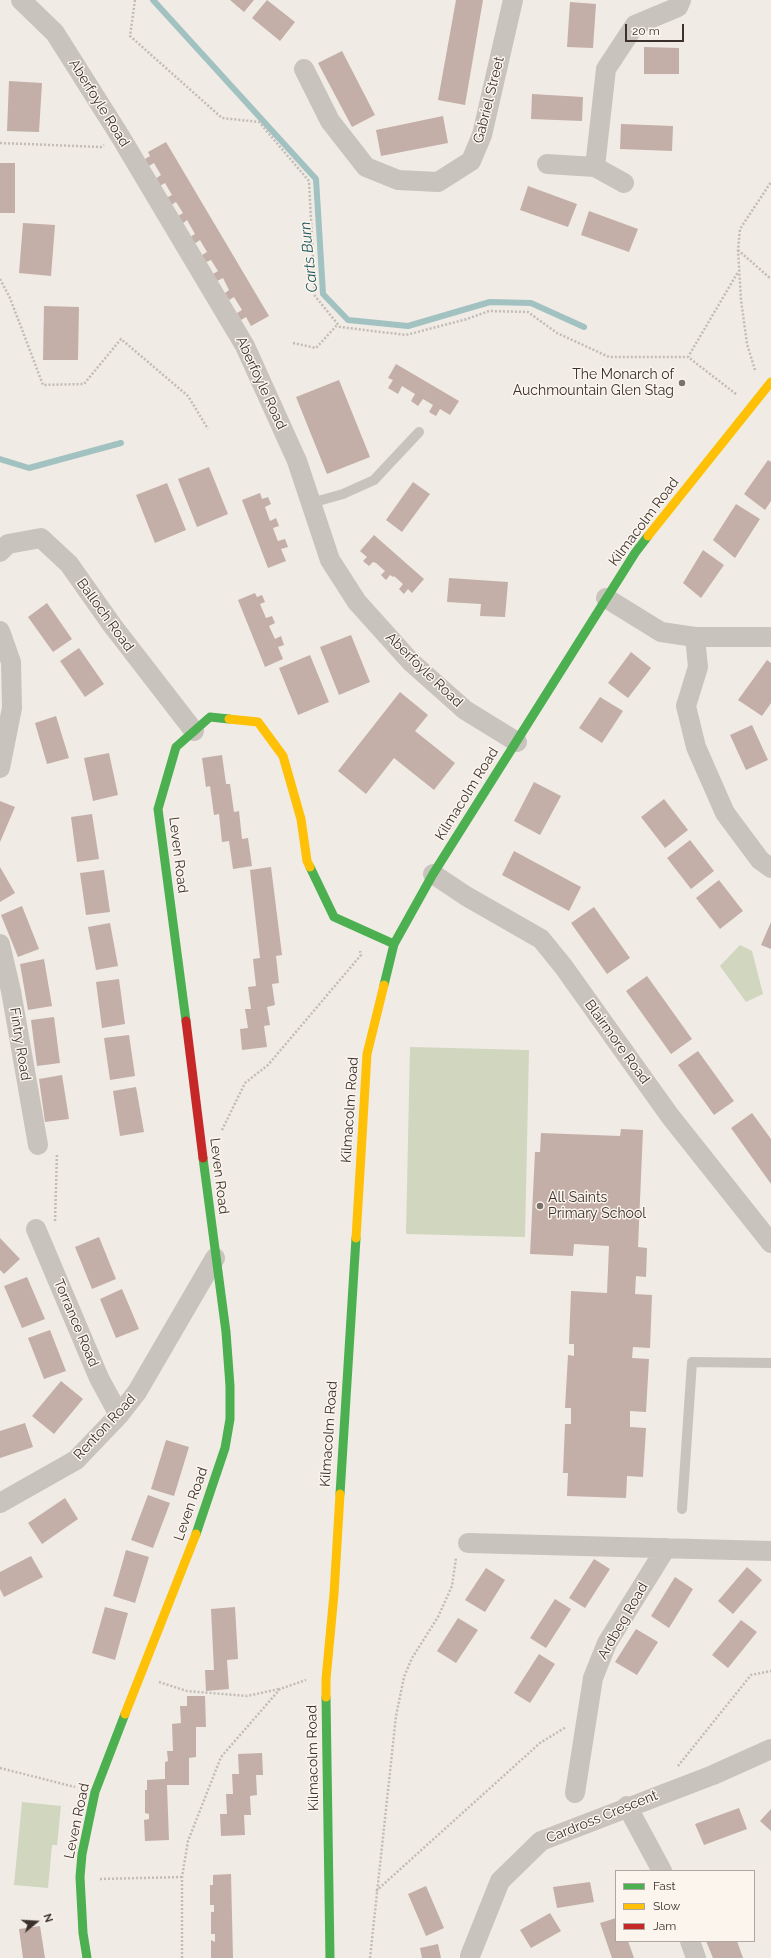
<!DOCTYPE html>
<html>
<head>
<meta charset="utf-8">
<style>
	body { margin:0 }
	#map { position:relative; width:771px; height:1958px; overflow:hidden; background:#f0ebe5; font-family:Raleway,sans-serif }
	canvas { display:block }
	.legend { position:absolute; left:615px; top:1870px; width:140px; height:72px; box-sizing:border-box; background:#fbf5ee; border:1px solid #aea6a0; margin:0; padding:5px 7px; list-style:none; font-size:12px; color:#3b302b }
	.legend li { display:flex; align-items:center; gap:8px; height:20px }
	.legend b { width:20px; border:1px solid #aea6a0 }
	.north { position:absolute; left:16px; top:1902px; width:40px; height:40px; -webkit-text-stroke:3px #fbf5ee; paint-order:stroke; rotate:72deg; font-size:11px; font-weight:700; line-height:16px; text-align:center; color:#3b302b }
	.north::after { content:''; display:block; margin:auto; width:14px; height:18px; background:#3b302b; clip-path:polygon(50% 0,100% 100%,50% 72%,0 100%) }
	.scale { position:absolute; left:625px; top:24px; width:59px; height:18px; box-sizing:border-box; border:2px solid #3b302b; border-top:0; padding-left:5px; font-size:12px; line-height:14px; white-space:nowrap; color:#3b302b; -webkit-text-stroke:3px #fbf5ee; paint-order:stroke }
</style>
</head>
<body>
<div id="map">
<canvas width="771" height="1958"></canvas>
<ul class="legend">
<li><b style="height:5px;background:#4caf50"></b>Fast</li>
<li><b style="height:5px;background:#ffc107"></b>Slow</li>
<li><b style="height:5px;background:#c62828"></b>Jam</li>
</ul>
<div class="north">N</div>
<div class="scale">20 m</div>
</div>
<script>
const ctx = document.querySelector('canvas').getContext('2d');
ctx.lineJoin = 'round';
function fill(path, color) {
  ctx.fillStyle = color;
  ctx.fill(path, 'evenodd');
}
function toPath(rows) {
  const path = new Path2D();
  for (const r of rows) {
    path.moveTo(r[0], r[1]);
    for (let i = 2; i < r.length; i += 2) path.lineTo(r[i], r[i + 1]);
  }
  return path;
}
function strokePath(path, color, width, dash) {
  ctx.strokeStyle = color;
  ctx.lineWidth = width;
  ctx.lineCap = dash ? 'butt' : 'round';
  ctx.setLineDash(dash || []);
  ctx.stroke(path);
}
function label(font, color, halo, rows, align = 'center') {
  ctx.font = font + ' Raleway,sans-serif';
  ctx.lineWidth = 3;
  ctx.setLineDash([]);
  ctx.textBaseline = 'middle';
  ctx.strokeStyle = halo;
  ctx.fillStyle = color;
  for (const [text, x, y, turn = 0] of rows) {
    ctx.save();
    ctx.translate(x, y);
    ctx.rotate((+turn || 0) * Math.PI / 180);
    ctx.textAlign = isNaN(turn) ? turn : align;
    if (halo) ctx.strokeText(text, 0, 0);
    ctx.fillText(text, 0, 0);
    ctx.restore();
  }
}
const green = toPath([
	[740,945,752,951,763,994,746,1002,720,966],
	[410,1047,529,1050,525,1237,406,1234],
	[22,1802,61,1806,57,1845,52,1845,48,1888,14,1885]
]);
const stream = toPath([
	[153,0,316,179,323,294,348,320,408,326,490,302,531,303,584,327],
	[0,459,29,468,121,443]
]);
const building = toPath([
	[230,0,254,0,244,12],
	[267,0,295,22,280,41,252,18],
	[456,0,483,0,465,105,438,100],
	[570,2,596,4,593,48,567,47],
	[644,47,679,48,679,74,644,74],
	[342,51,375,115,352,127,318,63],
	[9,81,42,83,39,132,7,131],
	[532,94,583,97,582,121,531,119],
	[443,116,448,143,381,156,376,130],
	[621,124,673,126,672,151,620,149],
	[166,142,269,316,251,326,246,317,241,320,237,313,242,310,234,297,229,300,225,293,229,290,223,278,217,281,213,274,218,271,211,260,206,262,202,255,207,252,200,240,194,244,190,237,195,234,187,220,182,224,178,216,183,213,176,202,171,205,166,198,172,195,165,183,160,186,155,179,161,175,154,163,149,166,145,159,150,156,148,152],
	[0,163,15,163,15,213,0,213],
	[528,186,577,204,568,227,520,210],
	[589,211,638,229,629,252,581,235],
	[23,223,55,225,51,276,19,273],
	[44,306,79,307,78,360,43,360],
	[396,364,459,401,450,415,440,409,436,416,429,412,433,405,423,399,418,406,411,401,415,394,402,386,398,394,388,388,393,380,388,378],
	[339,380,370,457,327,474,296,397],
	[768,460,771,462,771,501,765,510,744,494],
	[209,467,228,514,197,527,178,479],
	[413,482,430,494,402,532,386,520],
	[167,483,186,530,155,543,136,495],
	[260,493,262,499,268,497,271,504,265,507,270,521,276,518,279,526,273,528,277,539,278,541,285,539,288,547,281,549,286,561,268,568,242,500],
	[736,504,760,519,735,558,713,540],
	[374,535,424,579,412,593,408,589,404,594,399,589,403,584,394,576,393,577,390,575,386,580,381,575,385,571,376,563,373,562,369,566,363,561,367,557,360,551],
	[703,550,724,565,701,598,683,583],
	[449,578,508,582,505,617,480,616,481,604,447,602],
	[255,593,257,597,262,595,265,602,260,604,266,618,272,616,275,623,269,626,274,637,275,639,281,636,284,645,278,647,283,659,265,667,238,600],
	[47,603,72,639,53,652,28,617],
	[351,635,370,682,339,695,320,647],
	[79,648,104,684,85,697,60,661],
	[631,652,651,668,628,698,608,683],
	[310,655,329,702,298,715,279,668],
	[767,660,771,663,771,703,762,716,738,700],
	[400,692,428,715,415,731,455,763,434,790,394,758,366,794,338,771],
	[600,697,623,711,602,743,579,728],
	[56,716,69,758,47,764,35,723],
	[752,725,768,760,746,770,730,735],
	[109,753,118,795,93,801,84,758],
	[222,755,226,784,230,784,234,812,239,811,242,839,248,838,252,866,233,869,229,841,222,842,219,814,214,815,210,786,206,787,202,758],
	[534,782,561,796,540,835,514,821],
	[664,799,688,830,665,848,641,817],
	[0,801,15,807,0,842],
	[92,814,99,859,77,862,71,817],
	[690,840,714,871,691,889,667,858],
	[514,851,581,887,569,911,502,875],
	[0,867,15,893,0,902],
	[271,867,282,955,276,956,279,983,272,984,275,1005,267,1007,270,1025,264,1026,267,1047,242,1050,240,1029,248,1028,245,1009,251,1009,248,987,256,986,253,959,260,958,250,870],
	[104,870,110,912,86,915,80,873],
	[719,880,743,911,720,929,696,898],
	[22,906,39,949,18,957,1,915],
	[594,907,630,958,607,974,571,923],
	[771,922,771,949,761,945],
	[110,923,118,966,96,970,88,927],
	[44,959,52,1006,28,1010,20,964],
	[647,976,692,1039,671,1054,626,991],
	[119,979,125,1024,102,1028,96,982],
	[54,1017,60,1063,37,1066,31,1020],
	[129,1035,135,1076,110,1080,104,1038],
	[698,1051,734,1101,714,1115,678,1065],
	[62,1075,69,1119,45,1122,39,1079],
	[136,1087,144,1132,120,1136,113,1091],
	[752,1113,771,1139,771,1184,731,1128],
	[621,1129,643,1130,638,1247,647,1248,646,1277,636,1276,635,1294,652,1295,650,1348,633,1347,632,1358,649,1359,646,1412,630,1411,630,1427,646,1428,643,1477,627,1476,626,1498,567,1496,568,1473,563,1473,565,1424,571,1424,571,1408,565,1408,568,1355,574,1356,574,1344,569,1344,571,1291,607,1293,609,1246,574,1244,573,1256,530,1254,535,1152,540,1152,541,1133,620,1136],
	[99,1237,116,1279,92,1289,75,1247],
	[0,1238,20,1259,4,1274,0,1270],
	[27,1277,45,1319,22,1328,4,1286],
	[122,1289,139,1329,116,1338,100,1299],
	[50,1330,66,1371,44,1379,28,1338],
	[61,1381,83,1399,54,1434,32,1416],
	[25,1423,33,1447,0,1458,0,1431],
	[166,1440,189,1447,174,1496,151,1489],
	[148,1495,170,1503,153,1548,131,1540],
	[65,1498,78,1519,42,1544,28,1523],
	[126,1550,149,1557,135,1603,113,1596],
	[31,1556,43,1577,4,1597,0,1589,0,1572],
	[594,1559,610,1569,585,1608,569,1598],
	[747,1567,762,1580,733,1614,718,1601],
	[486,1568,505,1580,485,1612,465,1600],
	[675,1577,693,1589,669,1628,651,1616],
	[555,1599,571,1609,546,1648,530,1638],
	[105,1607,128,1613,115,1660,92,1653],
	[235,1607,238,1659,227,1660,229,1689,206,1691,205,1670,214,1670,211,1609],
	[458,1618,478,1630,456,1663,437,1651],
	[741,1620,757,1632,728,1668,712,1655],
	[636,1629,658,1642,637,1675,615,1662],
	[539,1654,555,1664,530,1703,514,1693],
	[187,1696,205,1696,206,1727,196,1727,196,1757,189,1758,189,1785,167,1785,169,1840,145,1841,144,1820,149,1819,149,1814,145,1813,145,1790,147,1790,147,1780,165,1779,165,1762,168,1761,167,1751,173,1751,172,1724,181,1723,180,1706,187,1706],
	[262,1753,263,1775,256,1775,257,1795,250,1796,251,1815,244,1815,245,1835,221,1836,220,1814,227,1814,226,1794,233,1794,232,1774,239,1774,238,1754],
	[739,1808,747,1829,704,1845,695,1824],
	[771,1809,771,1831,760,1821],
	[231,1874,233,1958,211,1958,211,1940,215,1942,215,1934,211,1934,211,1912,214,1912,214,1905,210,1905,210,1885,213,1885,213,1875],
	[590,1882,594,1902,557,1908,553,1887],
	[426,1886,444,1928,426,1936,408,1894],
	[550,1913,561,1931,531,1948,520,1930],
	[616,1918,616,1941,628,1941,634,1958,612,1958,600,1923],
	[40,1926,45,1958,23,1958,19,1929],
	[706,1941,737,1941,743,1958,713,1958],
	[438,1944,441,1958,422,1958,420,1948]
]);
const path = toPath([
	[135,0,130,36,222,118,259,122,309,181,315,296,340,327,406,335,467,319,489,311,528,312,557,333,609,357,688,357],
	[0,143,101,147,104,145],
	[738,250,771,279],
	[0,279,10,298,43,385,84,384,121,339,188,396,208,429],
	[293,343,316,348,338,324],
	[755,370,747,344,741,300,738,250,740,229,771,182],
	[736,394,688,357,738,272],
	[222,1130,245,1083,268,1065,361,955,360,951],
	[55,1221,57,1153],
	[159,1682,187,1691,247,1696,279,1689],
	[678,1766,751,1675,771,1671],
	[0,1768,75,1787],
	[100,1879,182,1877],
	[376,1891,540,1743,566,1727],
	[182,1958,182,1877,188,1841,221,1757,280,1689,306,1680],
	[370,1958,396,1716,404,1677,412,1658,438,1617,452,1586,456,1558]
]);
const lane = toPath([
	[311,503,343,494,374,480,419,432],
	[682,1509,692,1362,771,1363]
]);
const street = toPath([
	[21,0,55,33,120,136,245,346,297,461,330,560,357,602,411,662,465,710,517,742],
	[304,69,330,121,366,167,398,180,438,182,471,161,482,135,513,0],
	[547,164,595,167,624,183],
	[595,167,606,69,635,25,678,7,681,0],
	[0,552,8,544,41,538,69,564,112,625,194,731],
	[606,598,661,632,695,637,698,667,686,706,696,747,725,813,760,860,771,868],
	[0,631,11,662,12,708,0,768],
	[695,637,771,637],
	[433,874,466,896,541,939,563,966,670,1116,771,1243],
	[0,944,11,991,38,1145],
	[36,1229,99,1378,119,1415],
	[0,1503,76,1460,119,1415,137,1392,215,1258],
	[468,1543,771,1551],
	[575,1793,593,1678,607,1643,666,1548],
	[627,1806,662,1871],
	[690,1941,696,1958],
	[470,1958,470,1956,500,1881,541,1841,713,1775,771,1749]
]);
const fast = toPath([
	[310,867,334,917,394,944],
	[384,985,394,944,433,874,635,553,648,536],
	[186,1021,158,809,176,747,210,717,229,719],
	[340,1494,356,1238],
	[196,1534,225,1448,230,1419,230,1386,226,1332,203,1158],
	[326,1697,330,1958],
	[87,1958,83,1933,80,1877,82,1854,95,1792,125,1714]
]);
const slow = toPath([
	[648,536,771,382],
	[229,719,258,722,283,756,301,819,307,861,310,867],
	[356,1238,367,1054,384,985],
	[326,1697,326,1679,334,1594,340,1494],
	[125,1714,196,1534]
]);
const jam = toPath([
	[186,1021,203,1158]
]);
const markers = [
	[682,383,4,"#7a716c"],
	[540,1206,4,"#7a716c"]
];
const streetNames = [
	["Gabriel Street",489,100,-76],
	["Aberfoyle Road",99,103,58],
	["Aberfoyle Road",261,383,65],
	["Kilmacolm Road",644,522,-53],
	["Balloch Road",105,615,54],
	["Aberfoyle Road",424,670,44],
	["Kilmacolm Road",467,794,-58],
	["Leven Road",178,855,83],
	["Blairmore Road",617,1042,54],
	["Fintry Road",20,1044,81],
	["Kilmacolm Road",350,1110,-86],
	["Leven Road",219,1176,83],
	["Torrance Road",76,1323,67],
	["Renton Road",105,1427,-47],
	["Kilmacolm Road",329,1434,-86],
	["Leven Road",191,1504,-71],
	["Ardbeg Road",623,1621,-60],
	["Kilmacolm Road",313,1758,-91],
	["Cardross Crescent",602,1817,-22],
	["Leven Road",77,1821,-78]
];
const poiNames = [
	["The Monarch of",674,375],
	["Auchmountain Glen Stag",674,391],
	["All Saints",548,1198,"left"],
	["Primary School",548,1214,"left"]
];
const waterNames = [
	["Carts Burn",309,257,-96]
];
fill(green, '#d1d6bf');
strokePath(stream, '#a1c2c1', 6);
fill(building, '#c3afa7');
strokePath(path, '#c2bbb6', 2.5, [2, 2]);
strokePath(lane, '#c9c3be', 10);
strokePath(street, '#c9c3be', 20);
strokePath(fast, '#4caf50', 9);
strokePath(slow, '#ffc107', 9);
strokePath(jam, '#c62828', 9);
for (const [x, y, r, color] of markers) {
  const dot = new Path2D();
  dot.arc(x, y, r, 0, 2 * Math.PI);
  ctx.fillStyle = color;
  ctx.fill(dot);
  strokePath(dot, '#fbf5ee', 1.5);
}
label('14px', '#3b302b', '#fbf5ee', streetNames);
label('14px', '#3b302b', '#fbf5ee', poiNames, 'right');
label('italic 15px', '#1f5a5e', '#fbf5ee', waterNames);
</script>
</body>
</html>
